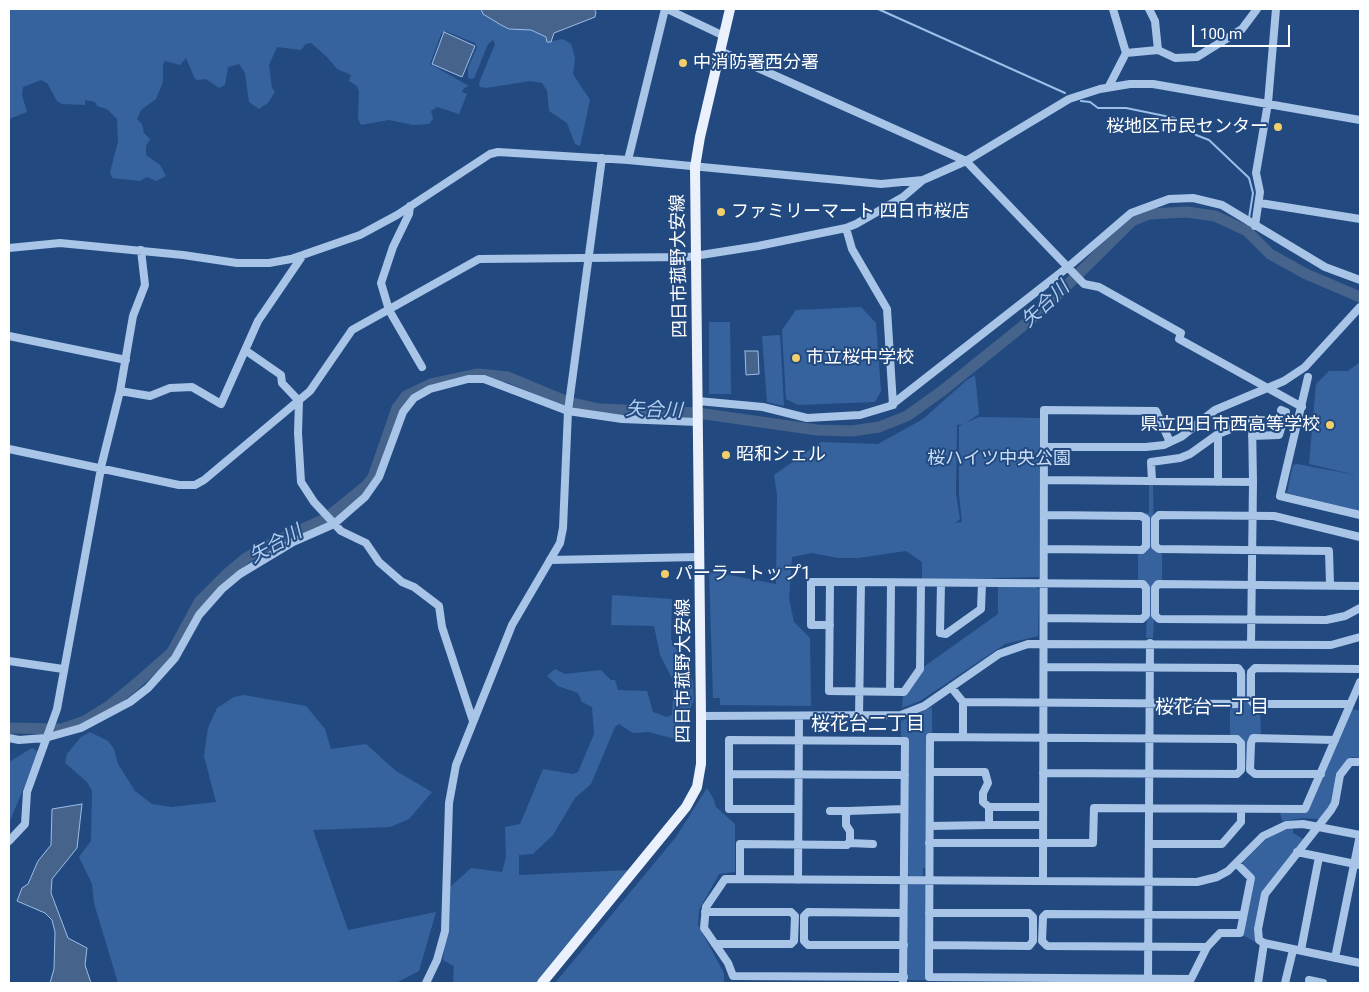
<!DOCTYPE html>
<html>
<head>
<meta charset="utf-8">
<style>
	body { margin:0 }
	#map { position:relative; width:1369px; height:992px; overflow:hidden; background:#224a80; font-family:Roboto,sans-serif }
	canvas { display:block }
	.frame { position:absolute; inset:0; border:10px solid #fff; pointer-events:none }
	.scale { position:absolute; left:1192px; top:25px; width:98px; height:22px; box-sizing:border-box; border:2px solid #fff; border-top:0; padding-left:6px; font-size:15px; line-height:18px; white-space:nowrap; color:#fff; -webkit-text-stroke:4px #224a80; paint-order:stroke }
</style>
</head>
<body>
<div id="map">
<canvas width="1369" height="992"></canvas>
<div class="frame"></div>
<div class="scale">100 m</div>
</div>
<script>
const ctx = document.querySelector('canvas').getContext('2d');
ctx.lineJoin = 'round';
function fill(path, color) {
  ctx.fillStyle = color;
  ctx.fill(path, 'evenodd');
}
function toPath(rows) {
  const path = new Path2D();
  for (const r of rows) {
    path.moveTo(r[0], r[1]);
    for (let i = 2; i < r.length; i += 2) path.lineTo(r[i], r[i + 1]);
  }
  return path;
}
function strokePath(path, color, width, dash) {
  ctx.strokeStyle = color;
  ctx.lineWidth = width;
  ctx.lineCap = dash ? 'butt' : 'round';
  ctx.setLineDash(dash || []);
  ctx.stroke(path);
}
function label(font, color, halo, rows, align = 'center') {
  ctx.font = font + ' Roboto,"Noto Sans JP",sans-serif';
  ctx.lineWidth = 4;
  ctx.setLineDash([]);
  ctx.textBaseline = 'middle';
  ctx.strokeStyle = halo;
  ctx.fillStyle = color;
  for (const [text, x, y, turn = 0] of rows) {
    ctx.save();
    ctx.translate(x, y);
    ctx.rotate((+turn || 0) * Math.PI / 180);
    ctx.textAlign = isNaN(turn) ? turn : align;
    if (halo) ctx.strokeText(text, 0, 0);
    ctx.fillText(text, 0, 0);
    ctx.restore();
  }
}
const green = toPath([
	[9,9,481,9,483,14,509,29,531,30,546,37,547,42,563,39,571,44,575,58,573,74,590,100,580,146,575,144,567,123,549,111,547,91,542,83,530,81,486,88,480,87,479,83,495,44,493,40,488,44,475,76,473,79,468,78,468,68,477,47,475,43,445,31,441,34,430,64,469,86,464,88,462,92,467,94,459,114,437,107,431,111,433,119,429,124,413,125,389,120,361,125,358,119,359,92,357,86,349,81,351,75,337,69,327,57,311,43,306,44,301,50,277,47,269,65,272,88,275,92,268,103,259,109,249,102,245,73,239,64,228,67,225,85,219,88,206,79,198,80,195,79,186,58,180,65,165,61,163,64,163,82,156,99,141,110,137,119,142,124,144,133,150,139,146,146,146,155,160,165,166,176,156,181,147,177,140,181,112,178,110,172,118,142,117,119,107,109,97,106,95,102,85,100,85,105,62,104,57,101,47,83,41,80,23,87,22,95,27,112,9,119],
	[861,307,876,323,881,391,875,402,798,405,786,399,782,330,796,310],
	[709,322,730,322,731,394,709,394],
	[780,335,784,406,767,402,762,336],
	[1360,362,1360,511,1287,493,1293,465,1297,464,1356,475,1309,464,1316,384,1329,371,1348,371],
	[975,375,979,414,964,424,957,425,956,493,960,519,955,523,962,522,959,494,959,426,979,417,1040,418,1039,577,922,580,922,562,906,551,858,558,838,558,812,553,792,557,789,599,794,622,810,638,811,706,720,705,720,698,713,698,709,571,776,584,777,495,774,475,821,442,878,444,923,419,967,380],
	[1149,484,1153,484,1154,547,1162,552,1162,582,1156,581,1153,638,1146,638,1148,587,1138,581,1138,553,1144,552,1148,518,1145,513,1149,513],
	[998,586,1035,586,1039,590,1038,636,1005,644,920,701,902,708,903,694,922,668,998,614],
	[612,595,672,599,671,639,693,681,694,699,687,717,685,732,675,739,649,732,633,733,619,724,615,727,591,784,575,798,553,835,533,854,519,855,519,875,631,870,537,983,453,983,454,966,443,960,450,887,471,868,502,872,506,857,505,827,520,824,543,769,573,774,578,772,594,734,592,707,582,702,578,693,558,686,547,676,555,669,565,674,601,670,611,680,615,680,618,690,647,691,653,712,667,717,672,715,674,682,660,655,654,626,611,625],
	[1249,673,1249,702,1260,706,1261,736,1253,736,1248,769,1243,769,1243,741,1230,736,1230,706,1239,706,1244,674],
	[244,695,306,706,325,729,331,749,366,744,396,771,432,792,409,819,390,827,313,830,348,930,436,912,419,971,396,983,118,983,94,903,92,884,79,857,91,841,92,791,87,782,65,763,67,754,81,737,90,732,108,741,114,749,118,764,135,791,152,804,172,807,216,802,204,756,208,728,217,708,234,697],
	[932,707,932,734,927,734,926,868,923,868,923,876,910,876,906,873,907,739,901,738,901,721],
	[1352,709,1360,711,1360,758,1352,757,1348,760,1332,802,1322,817,1318,819,1303,818,1282,821,1280,812,1308,812],
	[32,748,39,752,9,823,9,762],
	[707,788,713,798,716,807,735,824,735,872,719,874,699,910,698,925,724,973,724,983,555,983,676,837],
	[1293,828,1293,833,1303,839,1262,893,1256,936,1259,944,1241,934,1253,877,1244,868,1243,862,1265,840,1281,831],
	[909,884,927,884,926,980,906,980,907,886]
]);
const water = toPath([
	[481,9,594,9,596,12,595,17,554,33,551,42,547,42,546,37,531,30,509,29,501,25,483,14,481,9],
	[444,32,475,46,462,77,432,64,444,32],
	[745,351,758,351,759,374,746,375,745,351],
	[82,804,77,848,52,879,51,893,68,938,87,948,85,965,91,983,50,983,54,969,55,932,52,920,45,913,17,901,22,888,28,884,38,861,51,845,52,809,82,804]
]);
const stream = toPath([
	[878,9,1065,93],
	[1081,101,1090,102,1098,108,1126,108,1175,118,1196,135,1209,140,1249,178,1253,193,1249,218],
	[1247,231,1248,223]
]);
const river = toPath([
	[9,728,62,729,85,721,109,706,137,683,172,652,199,602,228,573,246,558,278,540,325,519,367,485,373,477,397,408,406,396,431,384,478,374,508,377,568,402,599,409,698,413,817,430,852,431,879,427,907,416,942,391,1039,313,1132,221,1149,214,1187,212,1215,216,1247,231,1270,254,1306,274,1360,297]
]);
const minor = toPath([
	[667,9,724,36],
	[1113,9,1126,53],
	[1149,9,1155,21,1158,50],
	[720,51,966,161,1084,284,1099,287,1181,333,1179,339,1302,407],
	[1109,86,1126,53,1158,50,1175,58,1197,57,1242,29,1257,9],
	[628,160,665,9],
	[1260,203,1360,219],
	[410,206,409,214,393,247,381,283,389,310,422,367],
	[1255,226,1260,192,1256,173,1268,103,1276,9],
	[846,228,852,249,887,309,893,405],
	[9,248,60,243,183,255,237,263,269,263,291,259,360,235,397,215,490,154,498,152,628,160,881,184,923,180,966,161,1069,99,1100,89,1130,84,1153,84,1360,120],
	[9,336,126,360],
	[245,350,281,375,282,383,299,401,298,433,301,482,314,502,341,531,366,543,379,562,402,582,414,587,439,606,442,627,473,721],
	[1308,377,1280,496,1360,515],
	[120,391,150,396,170,388,192,387,221,404,258,321,303,255],
	[698,401,763,407,807,418,860,415,890,406,1068,267,1131,213,1169,199,1193,198,1222,205,1325,267,1360,280],
	[1252,436,1279,435,1286,412,1281,410],
	[1045,447,1146,447,1164,445,1181,437,1215,410,1284,381,1305,367,1360,307],
	[9,449,179,485,195,485,204,480,310,391,352,330,479,259,688,257,758,246,846,228,856,224,903,197,923,180],
	[1045,480,1253,482,1251,644],
	[1152,481,1151,462,1180,458,1190,454,1218,434],
	[1218,482,1218,434,1252,421,1253,482],
	[1045,515,1141,516,1146,519,1146,546,1142,550,1045,549],
	[550,560,699,557],
	[830,582,861,582],
	[941,583,940,633,946,634,981,609,982,583],
	[1330,584,1329,551,1159,549,1155,546,1155,519,1159,515,1274,516,1360,537],
	[1360,586,1158,584,1155,588,1155,615,1159,619,1326,620,1345,616,1360,608],
	[830,625,811,625,811,582,830,582,829,691,904,692,920,669,921,583],
	[9,661,63,669],
	[951,687,963,702,1237,704,1241,700,1241,672,1238,668,1045,667],
	[890,691,891,583],
	[1350,704,1254,704,1251,700,1251,672,1255,668,1360,669],
	[701,716,901,715,924,706,999,654,1028,644,1331,645,1360,637],
	[859,717,861,582,1143,584,1146,588,1146,615,1142,619,1044,618],
	[963,737,963,702],
	[9,738,19,740,45,738,81,728,130,702,148,688,175,658,199,615,222,589,240,574,293,542,334,524,365,497,379,477,403,412,414,398,430,389,468,379,484,379,568,411,622,419,697,422],
	[1360,762,1350,762,1340,775,1335,803,1331,810,1265,894,1258,929,1259,940,1264,943,1360,963],
	[930,772,985,772,988,783,983,793,983,802,989,807,1043,807],
	[1043,773,1237,774,1241,770,1241,743,1237,739,930,737,929,977,1191,979,1207,947,1220,933,1240,933,1251,878,1237,864],
	[729,774,729,809,798,809],
	[1321,774,1255,774,1250,770,1251,743,1253,738,1335,740],
	[989,807,989,825,1043,825],
	[830,811,848,811],
	[930,826,989,825],
	[9,841,25,824,27,792,57,709,102,463,120,391,133,316,145,285,141,250],
	[849,843,873,844],
	[929,843,1093,843,1094,808,1305,809,1360,682],
	[1149,844,1222,844,1241,822,1241,809],
	[1297,852,1360,865],
	[740,879,740,844,847,845,850,841,850,831,846,825,846,815,848,811,904,809],
	[798,880,799,716],
	[1043,881,1044,410,1156,411,1170,442],
	[705,912,791,912,795,916,794,941,791,944,715,944],
	[903,913,808,912,804,916,804,941,808,945,904,945],
	[929,945,1029,946,1033,941,1033,917,1029,913,929,913],
	[1207,947,1047,946,1042,941,1043,917,1046,914,1243,915],
	[1301,950,1319,857],
	[1335,958,1360,835],
	[904,977,733,976,728,963,704,928,706,907,725,879,1197,882,1217,877,1228,871,1263,836,1286,825,1303,824,1360,835],
	[1309,980,1323,983],
	[1148,981,1150,643],
	[426,983,437,960,445,931,449,803,456,765,512,625,560,543,563,528,568,411,602,158],
	[903,983,905,741,729,740,729,774,905,775],
	[1258,983,1264,943],
	[1285,983,1293,950]
]);
const major = toPath([
	[542,983,686,807,697,787,701,764,701,716,695,167,700,137,730,9]
]);
const markers = [
	[683,63,5,"#f3ce6a"],
	[1278,127,5,"#f3ce6a"],
	[721,212,5,"#f3ce6a"],
	[796,358,5,"#f3ce6a"],
	[1330,425,5,"#f3ce6a"],
	[726,455,5,"#f3ce6a"],
	[665,574,5,"#f3ce6a"]
];
const poiNames = [
	["中消防署西分署",693,63],
	["桜地区市民センター",1268,127,"right"],
	["ファミリーマート 四日市桜店",731,212],
	["市立桜中学校",806,358],
	["県立四日市西高等学校",1320,425,"right"],
	["昭和シェル",736,455],
	["パーラートップ1",675,574]
];
const streetNames = [
	["四日市菰野大安線",680,266,-91],
	["四日市菰野大安線",684,671,-90]
];
const parkNames = [
	["桜ハイツ中央公園",999,459]
];
const waterNames = [
	["矢合川",1046,305,-43],
	["矢合川",654,411,2],
	["矢合川",276,545,-29]
];
const neighbourhoodNames = [
	["桜花台一丁目",1212,708],
	["桜花台二丁目",868,725]
];
fill(green, '#36639e');
fill(water, '#46638b');
strokePath(water, '#9cbee8', 1);
strokePath(stream, '#9cbee8', 2);
strokePath(river, '#46638b', 11);
strokePath(minor, '#a8c4e7', 8);
strokePath(major, '#eaf1fd', 10);
for (const [x, y, r, color] of markers) {
  const dot = new Path2D();
  dot.arc(x, y, r, 0, 2 * Math.PI);
  ctx.fillStyle = color;
  ctx.fill(dot);
  strokePath(dot, '#224a80', 2);
}
label('18px', '#fff', '#224a80', poiNames, 'left');
label('18px', '#fff', '#224a80', streetNames);
label('18px', '#ccdef6', '#224a80', parkNames);
label('italic 19px', '#b3ceef', '#224a80', waterNames);
label('19px', '#fff', '#224a80', neighbourhoodNames);
</script>
</body>
</html>
